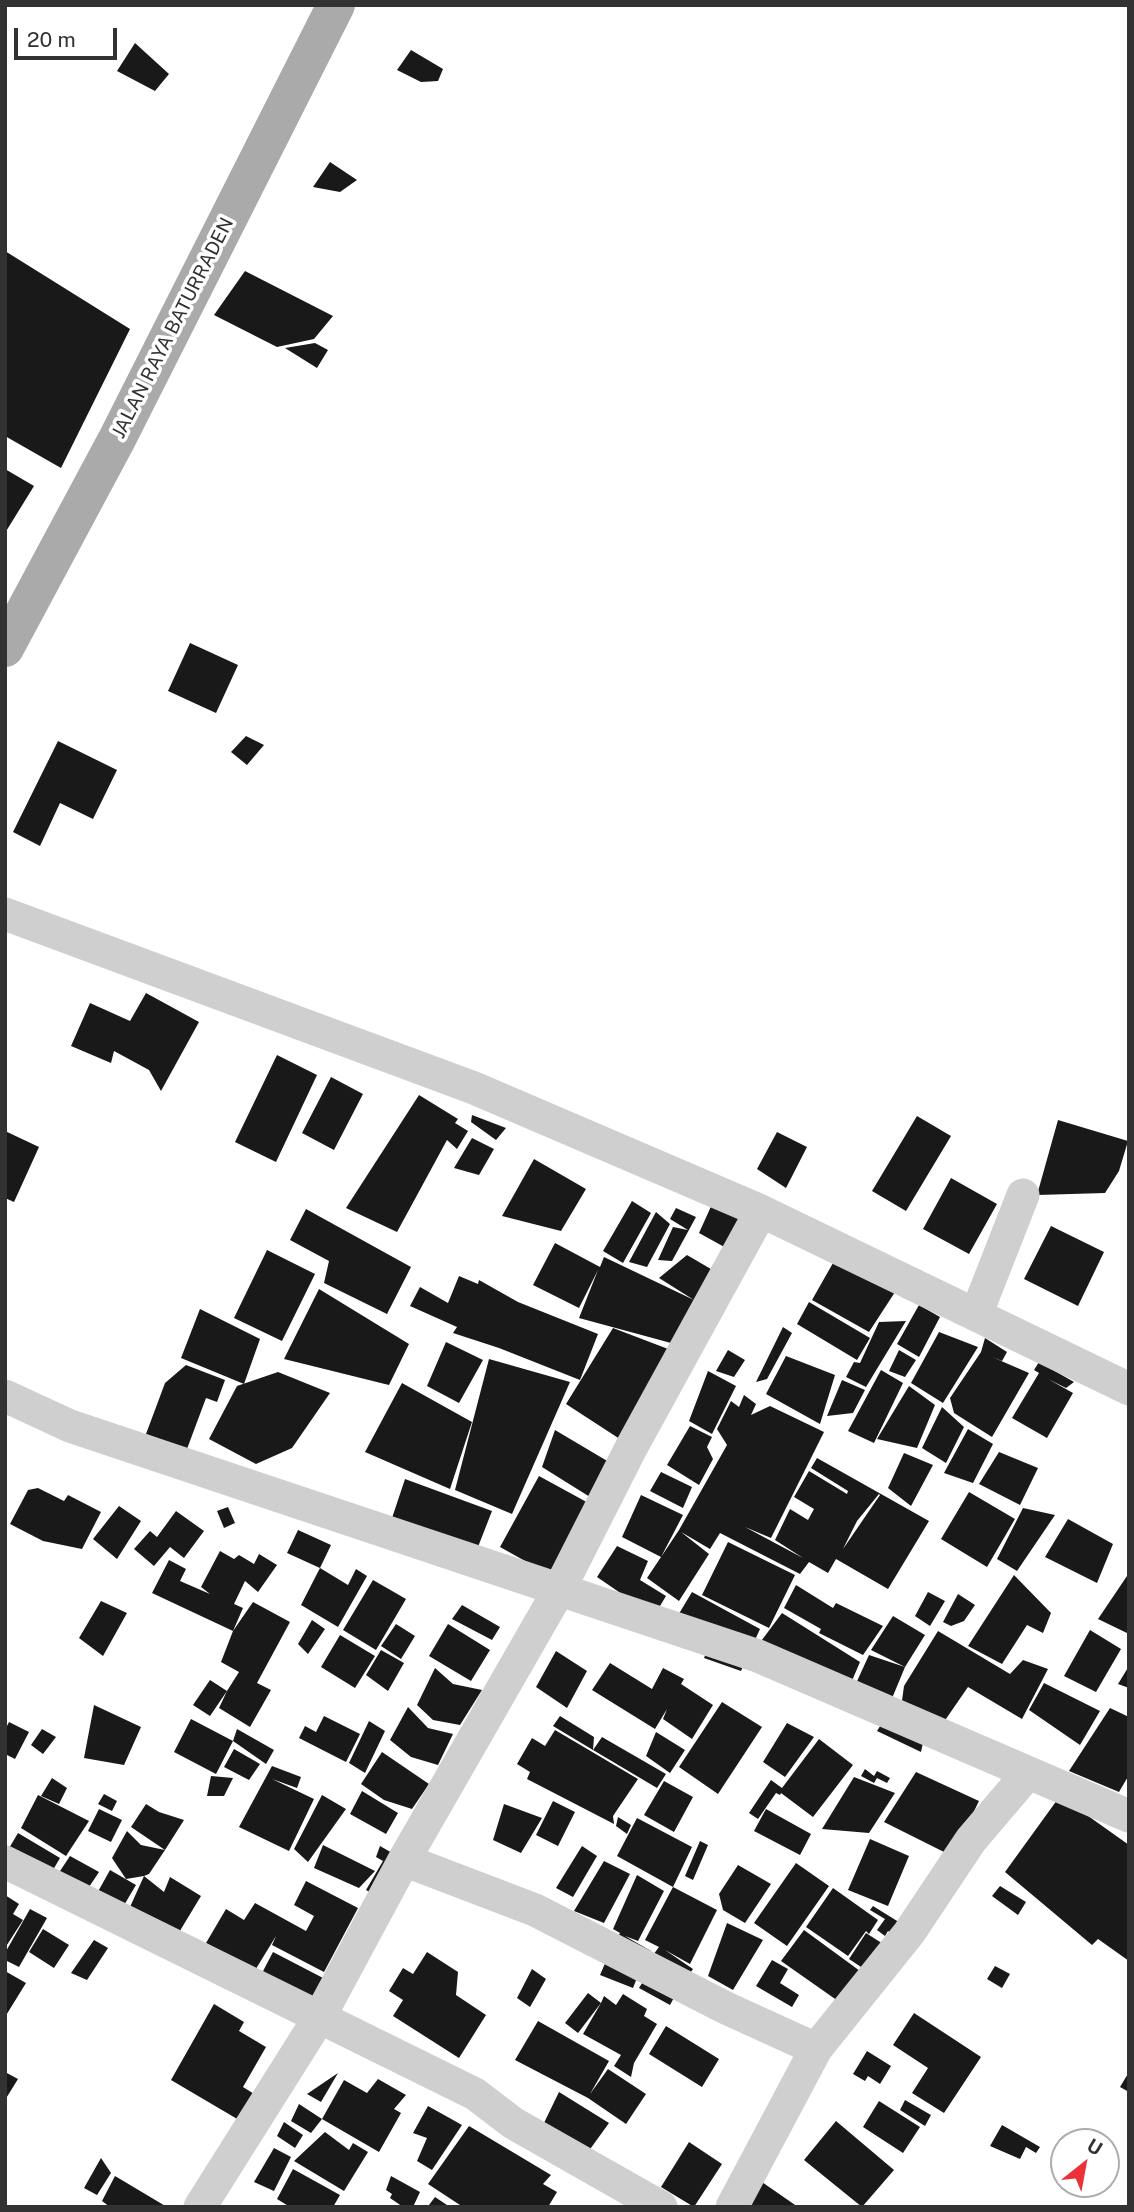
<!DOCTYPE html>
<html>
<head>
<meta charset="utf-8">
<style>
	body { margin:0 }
	#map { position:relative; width:1134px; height:2212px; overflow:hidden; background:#fff; font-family:"Public Sans",sans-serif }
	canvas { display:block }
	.frame { position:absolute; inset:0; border:7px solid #323232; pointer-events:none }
	.north { position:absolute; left:1050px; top:2128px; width:70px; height:70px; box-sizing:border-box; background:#fff; border:2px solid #adadad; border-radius:50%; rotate:31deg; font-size:19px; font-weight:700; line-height:28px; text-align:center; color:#323232 }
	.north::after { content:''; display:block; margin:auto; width:24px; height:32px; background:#ed313a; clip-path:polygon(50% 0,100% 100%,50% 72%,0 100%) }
	.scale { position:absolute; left:14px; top:28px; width:103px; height:32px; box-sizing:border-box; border:4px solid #323232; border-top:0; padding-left:9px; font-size:21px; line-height:24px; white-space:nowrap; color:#323232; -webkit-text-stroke:5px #fff; paint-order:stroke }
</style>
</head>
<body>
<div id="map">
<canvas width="1134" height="2212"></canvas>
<div class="frame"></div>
<div class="north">U</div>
<div class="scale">20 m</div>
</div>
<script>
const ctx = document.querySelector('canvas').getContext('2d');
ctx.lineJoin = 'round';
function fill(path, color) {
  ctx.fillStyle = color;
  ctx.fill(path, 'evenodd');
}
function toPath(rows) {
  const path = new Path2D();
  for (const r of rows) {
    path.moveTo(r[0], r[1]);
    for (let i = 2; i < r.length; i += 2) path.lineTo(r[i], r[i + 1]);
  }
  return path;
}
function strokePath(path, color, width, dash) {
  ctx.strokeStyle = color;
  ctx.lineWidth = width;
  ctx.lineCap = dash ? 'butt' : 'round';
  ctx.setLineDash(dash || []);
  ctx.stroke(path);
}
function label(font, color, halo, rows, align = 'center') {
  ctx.font = font + ' "Public Sans",sans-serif';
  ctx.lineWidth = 7;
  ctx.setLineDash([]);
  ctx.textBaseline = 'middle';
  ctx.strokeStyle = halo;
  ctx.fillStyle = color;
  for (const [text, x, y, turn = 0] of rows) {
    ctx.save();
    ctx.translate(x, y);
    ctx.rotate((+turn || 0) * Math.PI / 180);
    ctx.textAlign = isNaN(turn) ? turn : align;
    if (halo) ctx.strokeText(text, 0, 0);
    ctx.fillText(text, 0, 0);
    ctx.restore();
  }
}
const building = toPath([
	[135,43,169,74,155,91,117,71],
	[411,50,443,69,438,81,421,82,397,70],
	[330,162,357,180,340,192,313,187],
	[5,251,130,329,61,468,5,436],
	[245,271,333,316,314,339,277,347,214,315],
	[315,343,328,350,317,368,285,348],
	[5,469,34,486,5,533],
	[190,643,238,665,216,713,168,691],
	[246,736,264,745,247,765,231,752],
	[58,741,117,770,93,819,60,803,40,846,13,832],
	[146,993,199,1022,161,1091,149,1070,114,1051,111,1063,71,1046,90,1003,130,1021],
	[277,1055,317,1075,276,1162,235,1142],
	[331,1077,363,1094,334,1150,302,1133],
	[419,1095,458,1119,455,1123,468,1131,457,1149,447,1140,397,1232,346,1208],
	[472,1115,506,1128,496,1140,471,1122],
	[917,1116,951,1136,906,1211,872,1191],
	[1058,1120,1128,1141,1119,1171,1105,1193,1037,1195],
	[5,1131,39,1147,14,1202,5,1198],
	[777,1132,807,1147,786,1188,757,1169],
	[472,1138,494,1149,479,1175,454,1168],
	[534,1159,586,1189,561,1231,502,1216],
	[951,1178,997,1204,969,1254,923,1229],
	[632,1201,651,1213,623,1263,603,1251],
	[713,1202,744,1220,728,1249,699,1233],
	[676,1208,696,1217,672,1261,658,1260,673,1227,688,1230,670,1219],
	[306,1209,411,1267,387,1314,324,1283,329,1261,290,1240],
	[656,1212,670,1224,647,1267,629,1262],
	[1051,1226,1104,1252,1078,1306,1024,1279],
	[555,1243,600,1267,604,1257,694,1300,659,1278,687,1255,716,1272,682,1346,579,1318,598,1270,579,1308,533,1285],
	[267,1250,315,1274,282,1341,234,1318],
	[833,1263,897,1289,869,1332,812,1300],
	[459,1276,478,1284,479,1280,518,1302,598,1334,580,1380,499,1348,453,1333,457,1327,410,1306,420,1287,448,1303],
	[319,1289,409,1344,389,1385,284,1359],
	[809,1302,870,1338,857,1360,797,1324],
	[919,1305,940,1317,919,1357,897,1344],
	[200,1309,260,1339,244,1384,181,1358],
	[906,1321,866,1387,846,1377,854,1362,860,1363,879,1322],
	[783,1327,792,1333,767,1379,756,1382],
	[613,1328,676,1352,626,1443,566,1404],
	[939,1332,978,1347,943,1403,911,1383],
	[985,1338,1007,1352,1002,1361,992,1357,1029,1373,992,1437,954,1413,950,1398,981,1352],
	[446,1342,483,1360,459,1403,427,1386],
	[728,1350,745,1360,734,1377,716,1371],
	[899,1350,916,1360,905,1377,889,1371],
	[786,1356,835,1375,820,1424,766,1394],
	[489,1359,570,1382,512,1514,455,1490],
	[1039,1362,1074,1382,1066,1388,1048,1379,1073,1393,1047,1438,1012,1418,1039,1373,1034,1370],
	[186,1365,225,1380,217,1402,206,1398,187,1449,146,1434,165,1383],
	[881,1370,903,1383,874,1443,848,1431],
	[708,1371,736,1386,712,1434,689,1421],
	[278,1372,330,1393,292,1448,256,1464,209,1439,237,1386],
	[842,1380,865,1390,853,1413,827,1416],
	[402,1383,472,1422,450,1489,365,1452],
	[909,1386,935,1405,917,1448,877,1439],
	[744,1395,756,1404,751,1415,770,1406,824,1432,771,1538,745,1527,803,1558,775,1540,790,1509,808,1520,814,1509,794,1497,809,1471,847,1494,848,1491,811,1468,817,1458,929,1521,888,1589,836,1559,828,1573,809,1562,800,1574,720,1533,710,1549,681,1532,709,1554,679,1601,647,1578,679,1530,727,1445,717,1429,731,1401,739,1407],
	[879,1494,880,1495,843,1549,857,1521],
	[942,1407,964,1427,946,1463,922,1448],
	[690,1426,712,1437,707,1447,713,1459,699,1485,667,1465],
	[968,1429,993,1444,973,1483,944,1473],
	[555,1430,614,1465,598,1502,542,1467],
	[999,1452,1038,1468,1020,1505,979,1484],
	[904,1453,933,1465,911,1506,888,1488],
	[661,1472,692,1487,683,1508,650,1491],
	[539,1476,592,1505,552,1576,500,1547],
	[405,1479,492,1511,476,1552,390,1524],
	[38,1488,64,1501,68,1495,101,1512,82,1549,43,1541,10,1524,28,1490],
	[969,1492,1015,1519,987,1567,941,1539],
	[641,1495,683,1515,661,1557,622,1537],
	[119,1506,141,1521,117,1559,93,1539],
	[228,1507,235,1523,224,1528,217,1511],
	[1023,1508,1055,1515,1017,1571,997,1559],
	[176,1511,204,1531,184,1558,170,1547,154,1566,134,1549,150,1531,157,1537],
	[1068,1519,1113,1544,1097,1583,1045,1557],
	[298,1530,331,1545,320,1568,287,1553],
	[728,1542,795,1575,769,1628,702,1595],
	[617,1546,648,1561,640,1580,666,1596,654,1616,597,1577],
	[220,1551,234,1559,239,1555,254,1564,259,1554,277,1565,258,1592,245,1581,234,1604,243,1608,233,1631,152,1593,169,1560,186,1569,180,1581,210,1594,201,1587],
	[320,1568,348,1585,356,1569,367,1576,338,1627,301,1605],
	[1129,1573,1129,1634,1098,1619],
	[1014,1575,1051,1613,1043,1633,1027,1625,1002,1664,968,1646],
	[373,1580,406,1599,376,1650,343,1630],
	[796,1585,833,1608,836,1603,883,1626,863,1655,819,1633,821,1629,784,1608],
	[692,1592,760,1629,741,1671,704,1658,714,1634,677,1617],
	[928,1592,945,1601,930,1626,915,1616],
	[958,1594,975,1605,964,1621,951,1626,943,1622],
	[101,1601,127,1613,103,1656,79,1638],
	[253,1602,290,1622,257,1683,271,1690,250,1727,219,1708,227,1691,210,1716,193,1705,210,1680,227,1691,239,1672,221,1662,233,1631],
	[462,1605,500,1627,492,1640,452,1619],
	[782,1613,860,1662,848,1690,756,1648],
	[893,1616,925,1635,905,1667,888,1708,853,1690,869,1655,905,1667,871,1650],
	[312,1620,325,1629,308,1654,298,1644],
	[396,1624,415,1636,401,1659,381,1646],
	[448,1624,490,1650,471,1681,429,1656],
	[1090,1630,1121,1649,1096,1692,1064,1676],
	[938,1631,1010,1674,1023,1660,1048,1669,1022,1719,968,1687,939,1729,901,1708,904,1686],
	[340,1635,375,1656,355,1688,321,1667],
	[381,1650,404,1663,388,1691,366,1675],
	[556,1651,587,1671,567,1708,536,1687],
	[610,1663,652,1689,663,1668,684,1679,681,1684,713,1705,692,1739,663,1719,667,1709,655,1729,592,1690],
	[1129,1666,1129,1688,1118,1684],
	[435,1668,453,1684,482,1690,460,1725,433,1720,417,1705],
	[1044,1683,1100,1711,1080,1745,1029,1710],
	[722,1702,762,1727,718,1794,679,1767],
	[94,1705,141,1727,124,1765,84,1758],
	[408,1707,428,1728,453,1734,438,1765,411,1757,390,1740],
	[1110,1708,1129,1717,1129,1775,1119,1792,1069,1771],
	[324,1716,360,1734,346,1762,299,1738,305,1726,316,1732],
	[560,1716,594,1737,593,1750,553,1726],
	[191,1719,233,1741,216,1774,174,1752],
	[884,1720,925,1734,921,1752,877,1731],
	[369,1721,385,1731,365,1773,349,1763],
	[9,1722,29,1732,15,1759,5,1754,5,1730],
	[787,1723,814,1737,785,1777,763,1762],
	[42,1729,56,1737,43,1754,31,1745],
	[237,1729,274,1750,266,1764,233,1741],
	[555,1730,638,1779,613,1816,614,1824,527,1779,530,1772,517,1764,532,1738,545,1746],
	[656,1732,685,1750,670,1773,646,1756],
	[602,1737,666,1774,657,1788,593,1750],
	[819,1739,853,1765,813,1817,781,1793,780,1795,776,1793,758,1819,749,1813,771,1780,782,1788],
	[234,1749,260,1764,249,1780,224,1767],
	[382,1752,429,1784,412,1809,384,1800,361,1784],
	[272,1766,301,1777,297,1788,272,1779,314,1799,289,1851,239,1827],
	[865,1769,874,1776,877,1771,890,1778,887,1783,877,1778,874,1783,861,1776],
	[916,1772,979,1801,952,1856,884,1822],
	[211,1776,233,1778,224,1796,207,1796],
	[854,1777,895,1793,869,1833,822,1829],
	[52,1778,67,1788,59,1804,41,1796],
	[664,1781,693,1797,674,1832,644,1815],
	[362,1791,398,1813,386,1834,350,1814],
	[104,1794,117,1801,112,1811,98,1804],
	[38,1795,89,1821,66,1856,21,1828],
	[322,1795,346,1809,308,1862,294,1849],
	[1060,1796,1129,1845,1129,1961,1098,1939,1092,1945,1005,1872],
	[553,1801,575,1812,558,1846,536,1835],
	[146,1804,159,1812,184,1820,165,1850,131,1827],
	[504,1804,542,1818,521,1853,493,1840],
	[99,1809,122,1820,111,1842,88,1831],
	[766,1809,811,1834,800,1855,754,1831],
	[618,1817,631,1825,627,1834,616,1826],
	[637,1818,692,1847,673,1887,617,1856],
	[127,1831,141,1845,165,1850,149,1874,144,1876,164,1892,170,1877,201,1896,175,1939,130,1907,144,1876,126,1879,112,1858],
	[18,1833,60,1858,50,1875,8,1850],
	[870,1839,909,1856,888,1906,848,1890],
	[700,1841,708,1845,693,1880,685,1876],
	[323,1845,375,1871,359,1888,314,1868],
	[380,1846,401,1858,380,1898,366,1890,383,1861,376,1857],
	[582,1846,597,1856,573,1897,556,1888],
	[70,1856,99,1872,87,1890,58,1874],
	[604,1861,630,1874,604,1923,574,1911],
	[796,1863,829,1886,787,1946,754,1923],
	[738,1865,771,1884,745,1923,723,1910,719,1894],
	[110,1870,136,1885,120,1912,95,1897],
	[637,1875,664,1891,638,1941,625,1936,651,1951,650,1959,659,1947,645,1940,673,1887,717,1910,690,1964,665,1950,693,1969,684,1982,614,1943,620,1933,613,1929],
	[306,1881,358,1908,324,1972,272,1945,276,1936,254,1972,206,1943,226,1909,244,1920,255,1903,306,1931,314,1916,294,1905],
	[1000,1886,1026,1902,1018,1915,992,1896],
	[833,1888,878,1920,869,1934,866,1931,848,1956,806,1927],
	[5,1895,19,1904,13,1914,23,1920,5,1948],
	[873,1906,902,1924,895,1936,888,1931,885,1936,877,1930,885,1919,870,1910],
	[30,1909,47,1918,19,1967,5,1960,5,1953],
	[727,1923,763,1940,733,1990,708,1976],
	[43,1929,69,1945,54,1968,29,1952],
	[804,1930,860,1971,838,2001,781,1961],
	[866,1933,891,1949,873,1975,849,1959],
	[94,1940,108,1948,87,1980,71,1973],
	[273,1952,325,1979,313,2003,261,1975],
	[427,1952,458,1972,456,1995,486,2015,459,2058,393,2016,403,2000,389,1991,403,1968,413,1974],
	[610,1952,642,1965,633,1988,600,1975],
	[772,1960,788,1969,780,1983,799,1995,792,2007,756,1986],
	[995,1966,1010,1974,1002,1988,987,1979],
	[532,1969,546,1979,530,2007,517,1998],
	[5,1971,26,1983,5,2017],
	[647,1975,677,1992,670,2005,639,1988],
	[588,1993,601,2003,604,1996,616,2005,623,1994,647,2009,644,2016,657,2024,634,2063,631,2077,614,2066,621,2055,583,2034,601,2003,578,2033,565,2023],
	[214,2004,244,2022,239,2031,266,2047,243,2087,259,2097,244,2123,171,2080],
	[914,2013,981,2057,944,2113,912,2093,928,2068,893,2045],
	[538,2021,609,2061,590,2094,608,2069,646,2094,626,2124,588,2098,515,2060],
	[666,2026,719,2059,702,2087,649,2054],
	[867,2051,891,2066,880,2084,868,2076,865,2081,853,2074],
	[5,2072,18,2079,5,2100],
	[1129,2072,1129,2092,1120,2087],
	[338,2073,321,2102,307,2094],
	[378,2079,406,2095,394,2109,401,2113,379,2152,322,2119,344,2080,367,2093],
	[559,2092,609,2123,588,2152,543,2125],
	[905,2100,931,2115,925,2126,900,2110],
	[879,2101,920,2127,903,2153,863,2127],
	[299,2104,322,2119,311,2133,291,2121],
	[428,2106,462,2125,432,2170,417,2161,427,2138,413,2133],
	[836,2121,894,2170,862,2207,804,2160],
	[284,2122,303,2135,295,2148,277,2136],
	[1002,2125,1040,2147,1036,2153,1026,2147,1020,2159,990,2146],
	[469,2126,551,2175,543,2184,557,2192,548,2207,463,2207,428,2184],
	[325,2132,349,2150,353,2143,368,2152,344,2191,294,2161],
	[689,2142,722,2164,694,2207,661,2187],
	[274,2148,291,2157,274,2191,254,2182],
	[101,2158,111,2173,97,2195,84,2188],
	[293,2169,340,2195,333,2207,290,2207,277,2199],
	[115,2176,167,2207,110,2207,102,2201],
	[391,2176,420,2192,413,2207,403,2207,390,2198,392,2194,386,2190],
	[759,2180,798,2207,740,2207],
	[435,2197,450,2207,429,2205]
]);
const street = toPath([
	[5,914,474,1088,761,1211,1129,1389],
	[976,1315,1023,1195],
	[5,1396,70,1426,758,1656,1129,1816],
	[404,1860,535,1910,726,2008,816,2049],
	[5,1862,475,2094,513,2123,661,2207],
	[200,2207,319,2018,404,1860,559,1590,631,1448,761,1211],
	[732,2207,816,2049,909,1933,971,1840,1028,1773]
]);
const primary = toPath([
	[5,648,117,439,336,5]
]);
const streetNames = [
	["JALAN RAYA BATURRADEN",173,328,-63]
];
fill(building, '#191919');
strokePath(street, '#cfcfcf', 33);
strokePath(primary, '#aaa', 38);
label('19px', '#323232', '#fff', streetNames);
</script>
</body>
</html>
